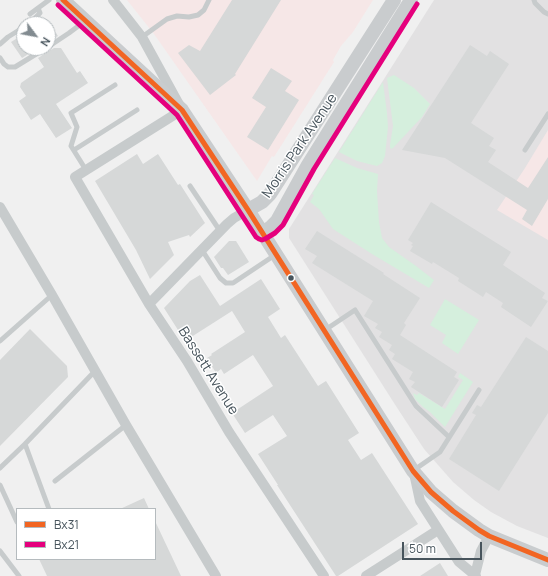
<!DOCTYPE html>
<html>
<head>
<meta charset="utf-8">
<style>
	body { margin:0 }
	#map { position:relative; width:548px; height:576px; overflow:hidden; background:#f0f0f0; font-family:Manrope,sans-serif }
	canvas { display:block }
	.legend { position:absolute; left:16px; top:508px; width:140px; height:52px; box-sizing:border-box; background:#fff; border:1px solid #b5bbbe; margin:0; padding:5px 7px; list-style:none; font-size:12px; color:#47545c }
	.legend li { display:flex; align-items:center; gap:8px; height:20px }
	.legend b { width:20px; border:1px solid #b5bbbe }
	.north { position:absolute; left:16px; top:16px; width:40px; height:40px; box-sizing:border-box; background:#fff; border:1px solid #b5bbbe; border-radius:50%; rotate:122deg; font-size:11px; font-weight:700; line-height:16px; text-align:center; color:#47545c }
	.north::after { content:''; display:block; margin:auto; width:14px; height:18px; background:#828b90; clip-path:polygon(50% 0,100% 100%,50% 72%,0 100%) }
	.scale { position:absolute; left:402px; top:542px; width:80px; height:18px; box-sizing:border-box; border:2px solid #47545c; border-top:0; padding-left:5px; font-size:12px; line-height:14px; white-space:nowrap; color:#47545c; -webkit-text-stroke:3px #fff; paint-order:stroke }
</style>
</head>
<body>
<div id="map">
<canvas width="548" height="576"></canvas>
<ul class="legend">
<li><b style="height:5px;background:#f26522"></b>Bx31</li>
<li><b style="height:5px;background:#e5007d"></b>Bx21</li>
</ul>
<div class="north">N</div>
<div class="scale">50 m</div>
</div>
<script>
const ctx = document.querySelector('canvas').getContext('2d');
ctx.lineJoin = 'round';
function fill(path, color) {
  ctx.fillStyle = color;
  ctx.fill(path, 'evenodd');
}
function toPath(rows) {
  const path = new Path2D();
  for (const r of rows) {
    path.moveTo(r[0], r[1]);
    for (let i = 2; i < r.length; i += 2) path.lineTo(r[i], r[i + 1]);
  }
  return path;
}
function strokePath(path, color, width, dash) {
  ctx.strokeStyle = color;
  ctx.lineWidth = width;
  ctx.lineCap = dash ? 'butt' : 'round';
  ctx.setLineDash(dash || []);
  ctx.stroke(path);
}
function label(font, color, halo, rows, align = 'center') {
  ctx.font = font + ' Manrope,sans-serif';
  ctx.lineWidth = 3;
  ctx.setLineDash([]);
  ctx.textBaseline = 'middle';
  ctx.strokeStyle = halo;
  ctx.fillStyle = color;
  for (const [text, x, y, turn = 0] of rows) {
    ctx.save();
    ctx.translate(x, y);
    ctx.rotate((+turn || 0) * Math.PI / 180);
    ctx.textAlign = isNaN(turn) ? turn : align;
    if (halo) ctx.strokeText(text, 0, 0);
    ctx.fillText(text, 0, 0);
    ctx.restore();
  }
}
const education = toPath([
	[434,0,548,0,548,538,517,526,491,512,474,500,453,482,424,449,394,403,289,238,289,229]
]);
const medical = toPath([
	[127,0,373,0,353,32,341,46,333,60,334,62,274,157,272,156,257,181,154,34],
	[548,130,548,240,497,210,525,168]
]);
const green = toPath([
	[394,75,414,88,430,104,422,117,393,148,391,149,390,147,390,145,393,126,387,78],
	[383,82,387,113,388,127,385,156,382,163,377,166,357,161,339,152],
	[335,158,357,168,378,174,377,191,379,222,382,238,389,247,416,266,434,280,429,288,372,254,333,229,319,209,310,202,314,195,312,194],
	[445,299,479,320,458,354,442,343,446,335,430,325],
	[460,373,473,382,445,427,430,412,423,407,415,399,413,393,417,395,419,393,445,409,463,380,458,377]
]);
const building = toPath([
	[232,0,281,0,235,74,236,75,210,95,178,53,189,45,200,51],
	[48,21,58,36,48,42],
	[24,34,24,48,38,48,22,58,11,42],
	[470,45,487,56,490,51,509,64,471,123,494,138,489,146,496,150,488,162,528,188,548,157,548,199,532,226,522,219,527,210,445,158,402,150],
	[54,48,61,48,77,73,80,71,88,83,56,104,72,128,56,138,40,114,31,120,19,101,26,96,20,87,21,83,44,67,38,58],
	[271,68,292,81,285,91,299,100,268,150,247,137,266,107,252,98],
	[137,154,143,164,158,154,178,185,180,184,205,223,190,237,189,235,168,242,174,255,150,279,136,250,95,181],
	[431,202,511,252,503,265,545,293,542,298,548,301,531,327,501,307,503,303,486,292,483,297,458,281,459,278,433,262,432,264,410,251,413,246,411,245,413,243,408,240],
	[317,231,384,273,383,274,420,298,404,323,406,325,400,335,457,372,454,377,459,380,442,407,411,387,415,382,409,379,413,372,392,359,395,354,389,350,392,345,379,337,382,332,375,328,378,324,364,316,373,301,312,263,317,256,305,249],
	[229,241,236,241,249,262,228,275,223,268,221,268,214,257],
	[200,275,220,306,261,279,280,309,268,317,281,338,285,335,318,386,326,381,359,433,348,440,361,460,372,453,418,524,338,576,336,576,277,485,278,485,258,454,287,436,273,415,245,433,232,413,273,386,253,355,224,374,221,369,216,373,207,358,212,355,211,354,245,332,232,311,185,341,164,308,190,281],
	[30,329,67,366,68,377,0,446,0,360],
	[526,337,548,351,548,413,499,491,449,459,476,415,472,413,477,405,481,407],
	[144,498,149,509,120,509],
	[155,521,181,576,47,576,39,559,155,559],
	[440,563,448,576,420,576]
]);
const service = toPath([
	[534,0,535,3,544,12,548,14],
	[30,14,49,0],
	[28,24,31,22,40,13,38,8],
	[142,37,167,19,177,16,189,17,198,15,204,10,209,0],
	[0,44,8,37,24,27],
	[48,47,69,33,85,21],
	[0,58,4,64,8,67,15,67,46,48],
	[74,150,137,110],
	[525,150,548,114],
	[86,170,71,146,77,127,71,113,115,85],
	[190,186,220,231],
	[202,250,220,278,226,283,233,283,275,255],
	[325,330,355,310,416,406,449,437],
	[0,341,52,295],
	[0,468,25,444],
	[414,470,440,452,479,390],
	[55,481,126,425],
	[0,485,17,522],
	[49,509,25,444,95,371],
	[0,551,19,576]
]);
const minor = toPath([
	[113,0,142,37,182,110,75,177,149,304,187,361,229,432,324,576],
	[0,207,52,295,126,425,216,576],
	[149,304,227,224,234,218,248,210],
	[414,473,420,501,459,562,476,576],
	[475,575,481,551,489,536],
	[366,576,438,530]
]);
const secondary = toPath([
	[63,0,182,110,248,210,413,471,431,492,453,511,479,530,489,536,548,560],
	[248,210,262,202,270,194,394,0],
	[262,233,271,227,277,221,308,165,411,0]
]);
const bus1 = toPath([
	[63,0,182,110,248,210,413,471,431,492,453,511,479,530,489,536,548,560]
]);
const bus2 = toPath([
	[58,5,177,115,256,237,259,239,262,240,265,239,275,233,283,225,314,169,417,4]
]);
const markers = [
	[291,278,3.5,"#47545c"]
];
const streetNames = [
	["Morris Park Avenue",300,146,-56],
	["Bassett Avenue",208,371,58]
];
fill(education, '#e2e1e2');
fill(medical, '#f6e7e7');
fill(green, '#d5efdd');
fill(building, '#d6d8d8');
strokePath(service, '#c7cbcc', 5);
strokePath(minor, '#c7cbcc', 10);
strokePath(secondary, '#c9ccce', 14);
strokePath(bus1, '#f26522', 5);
strokePath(bus2, '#e5007d', 5);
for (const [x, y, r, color] of markers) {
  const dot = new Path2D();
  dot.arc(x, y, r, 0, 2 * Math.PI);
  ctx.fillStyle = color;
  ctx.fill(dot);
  strokePath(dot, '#fff', 1.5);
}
label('14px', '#47545c', '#fff', streetNames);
</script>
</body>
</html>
